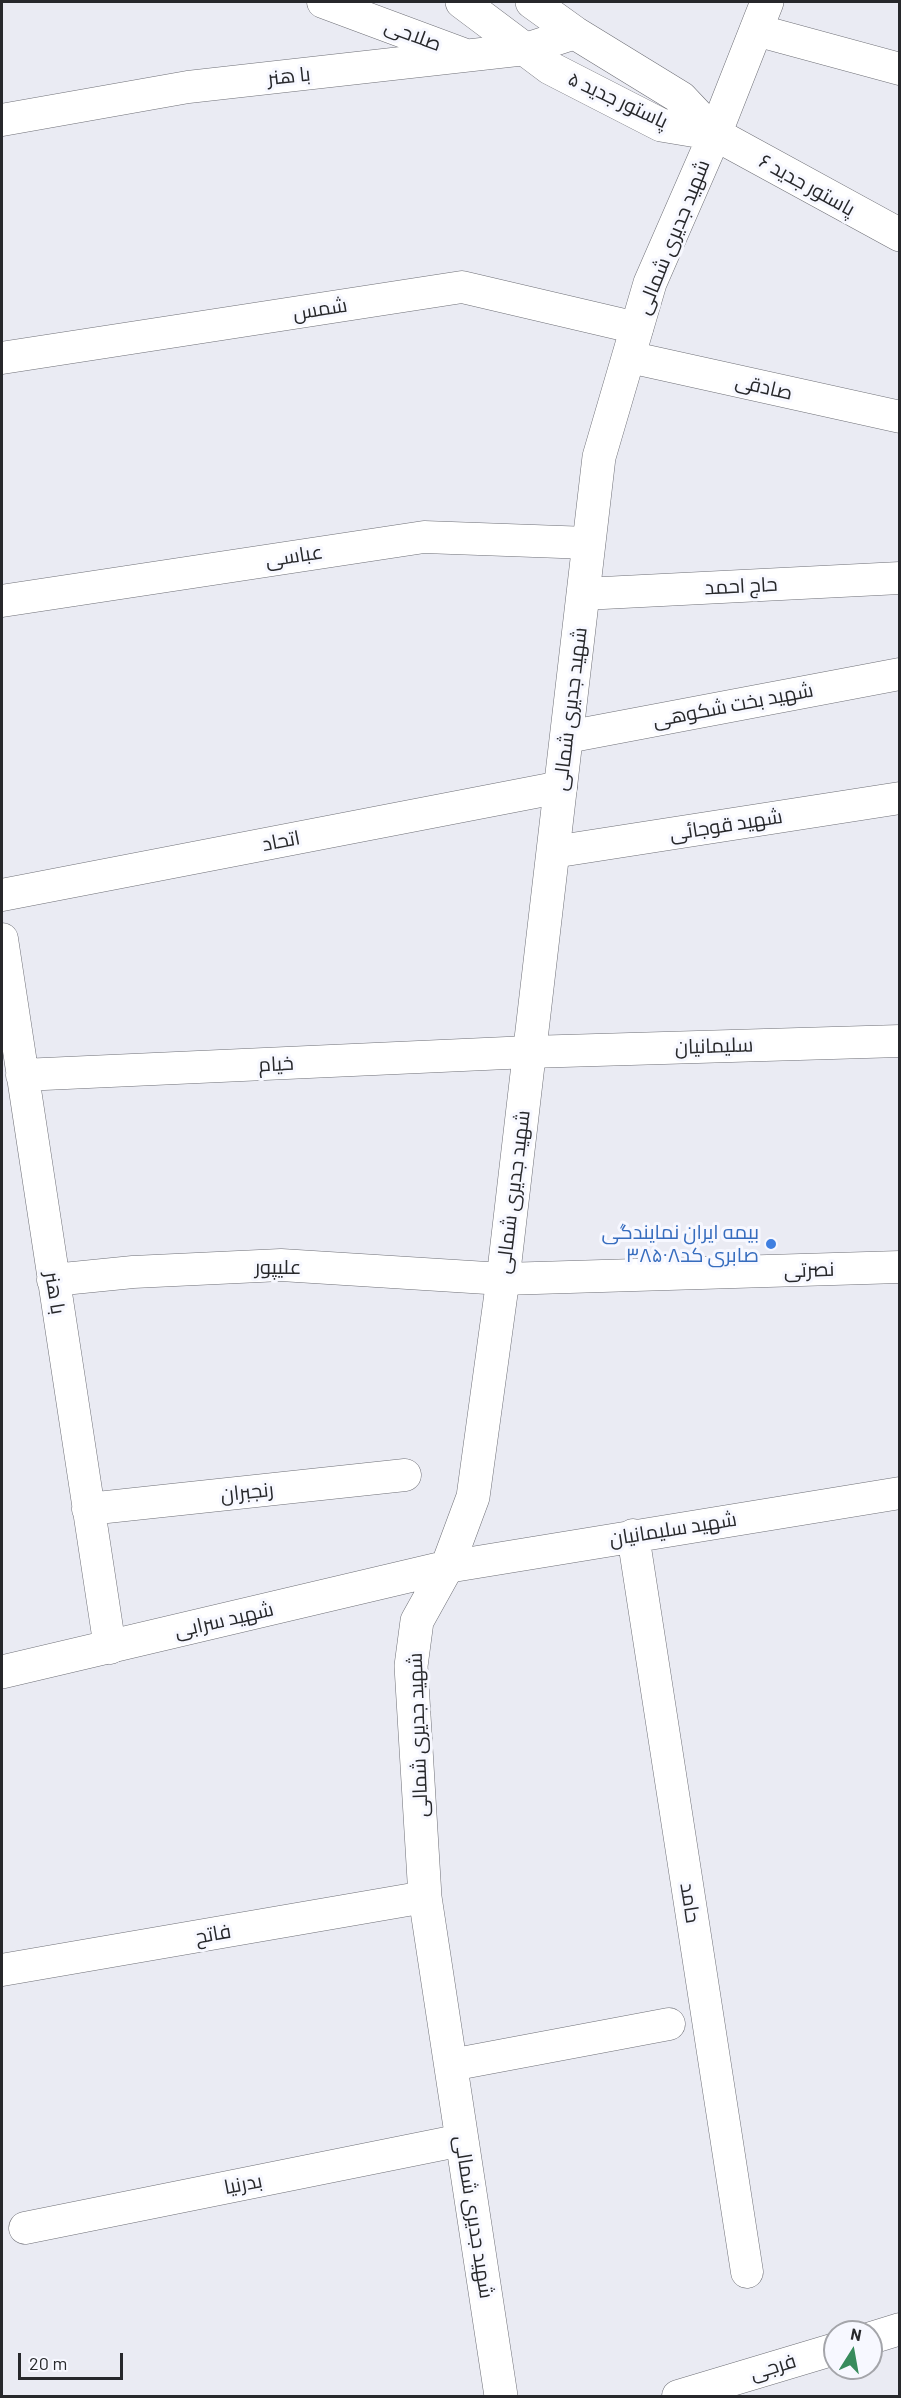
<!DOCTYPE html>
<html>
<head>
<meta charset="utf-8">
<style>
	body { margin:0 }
	#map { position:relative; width:901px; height:2398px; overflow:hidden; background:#eaebf3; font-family:Barlow,sans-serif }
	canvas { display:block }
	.frame { position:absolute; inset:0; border:3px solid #27282b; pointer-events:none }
	.north { position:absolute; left:823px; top:2320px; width:60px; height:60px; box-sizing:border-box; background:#f7f8ff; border:2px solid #a4a5aa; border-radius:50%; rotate:11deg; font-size:16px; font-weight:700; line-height:24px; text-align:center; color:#27282b }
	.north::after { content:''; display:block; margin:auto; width:21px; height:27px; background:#388b5c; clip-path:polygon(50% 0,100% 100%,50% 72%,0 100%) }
	.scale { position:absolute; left:18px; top:2353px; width:105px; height:27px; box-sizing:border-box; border:3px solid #27282b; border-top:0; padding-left:8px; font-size:18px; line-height:21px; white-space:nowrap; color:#27282b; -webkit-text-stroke:4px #f7f8ff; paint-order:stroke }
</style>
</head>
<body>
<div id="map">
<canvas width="901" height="2398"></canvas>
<div class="frame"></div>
<div class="north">N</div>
<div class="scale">20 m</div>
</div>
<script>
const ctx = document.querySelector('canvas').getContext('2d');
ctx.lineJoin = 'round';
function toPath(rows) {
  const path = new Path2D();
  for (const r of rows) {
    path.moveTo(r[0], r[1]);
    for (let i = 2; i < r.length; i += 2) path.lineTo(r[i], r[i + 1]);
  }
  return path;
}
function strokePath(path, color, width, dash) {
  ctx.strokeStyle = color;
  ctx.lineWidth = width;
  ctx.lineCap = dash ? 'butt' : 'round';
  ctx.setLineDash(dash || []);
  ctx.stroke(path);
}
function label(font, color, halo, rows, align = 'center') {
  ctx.font = font + ' Barlow,Cairo,sans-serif';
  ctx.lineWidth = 6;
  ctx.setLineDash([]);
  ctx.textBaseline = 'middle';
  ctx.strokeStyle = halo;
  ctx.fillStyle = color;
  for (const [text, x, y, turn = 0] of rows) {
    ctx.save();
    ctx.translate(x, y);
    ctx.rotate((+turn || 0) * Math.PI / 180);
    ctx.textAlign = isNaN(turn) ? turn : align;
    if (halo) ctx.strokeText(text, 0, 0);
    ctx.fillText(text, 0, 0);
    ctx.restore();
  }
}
const street = toPath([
	[323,2,463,54],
	[756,30,900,69],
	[2,120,188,87,526,49,575,33],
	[629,357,900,417],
	[2,358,462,287,637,328],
	[583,594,900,578],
	[2,601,424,537,589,543],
	[567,737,900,674],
	[553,852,900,798],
	[2,895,561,787],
	[2,939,110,1648],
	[22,1075,529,1052,900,1041],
	[53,1280,133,1272,281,1265,503,1279,900,1267],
	[88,1509,405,1475],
	[633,1535,747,2272],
	[447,1567,900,1493],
	[2,1970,425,1897],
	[451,2065,669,2024],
	[25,2228,462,2140],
	[871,2338,900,2329],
	[678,2396,835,2349]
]);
const secondary = toPath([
	[462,2,550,68,661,125,715,134],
	[532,2,575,33,681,98,715,134,900,235],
	[2,1672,447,1567],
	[501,2396,425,1897,411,1666,417,1621,447,1567,473,1497,503,1279,599,457,650,283,715,134,767,2]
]);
const markers = [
	[771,1244,6,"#3f7fe0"]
];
const streetNames = [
	["صلاحی",413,35,20],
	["با هنر",289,76,-6],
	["پاستور جدید ۵",618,100,25],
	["پاستور جدید ۶",807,185,29],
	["شهید جدیری شمالی",673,237,-68],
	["شمس",320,309,-9],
	["صادقی",764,387,13],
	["عباسی",294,556,-9],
	["حاج احمد",741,586,-3],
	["شهید بخت شکوهی",733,705,-11],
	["شهید جدیری شمالی",570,709,-83],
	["شهید قوجائی",726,825,-9],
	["اتحاد",281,841,-11],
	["سلیمانیان",714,1046,-2],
	["خیام",276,1064,-3],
	["شهید جدیری شمالی",513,1192,-83],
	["علیپور",278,1267],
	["نصرتی",809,1270,-2],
	["با هنر",55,1293,81],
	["رنجبران",247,1492,-6],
	["شهید سلیمانیان",673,1529,-9],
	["شهید سرابی",224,1620,-13],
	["شهید جدیری شمالی",418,1735,-92],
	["حامد",690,1903,81],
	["فاتح",213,1934,-10],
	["بدرنیا",243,2184,-11],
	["شهید جدیری شمالی",474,2217,81],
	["فرجی",773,2367,-17]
];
const shopNames = [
	["بیمه ایران نمایندگی",759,1232],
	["صابری کد۳۸۵۰۸",759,1255]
];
strokePath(street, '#6e6f76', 33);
strokePath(secondary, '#6e6f76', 34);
strokePath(street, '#fff', 32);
strokePath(secondary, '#fff', 33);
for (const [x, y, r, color] of markers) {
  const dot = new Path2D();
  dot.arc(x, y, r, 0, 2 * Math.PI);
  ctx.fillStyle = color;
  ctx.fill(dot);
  strokePath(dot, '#f7f8ff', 2);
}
label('20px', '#27282b', '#f7f8ff', streetNames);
label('20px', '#366cbe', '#f7f8ff', shopNames, 'right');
</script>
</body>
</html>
